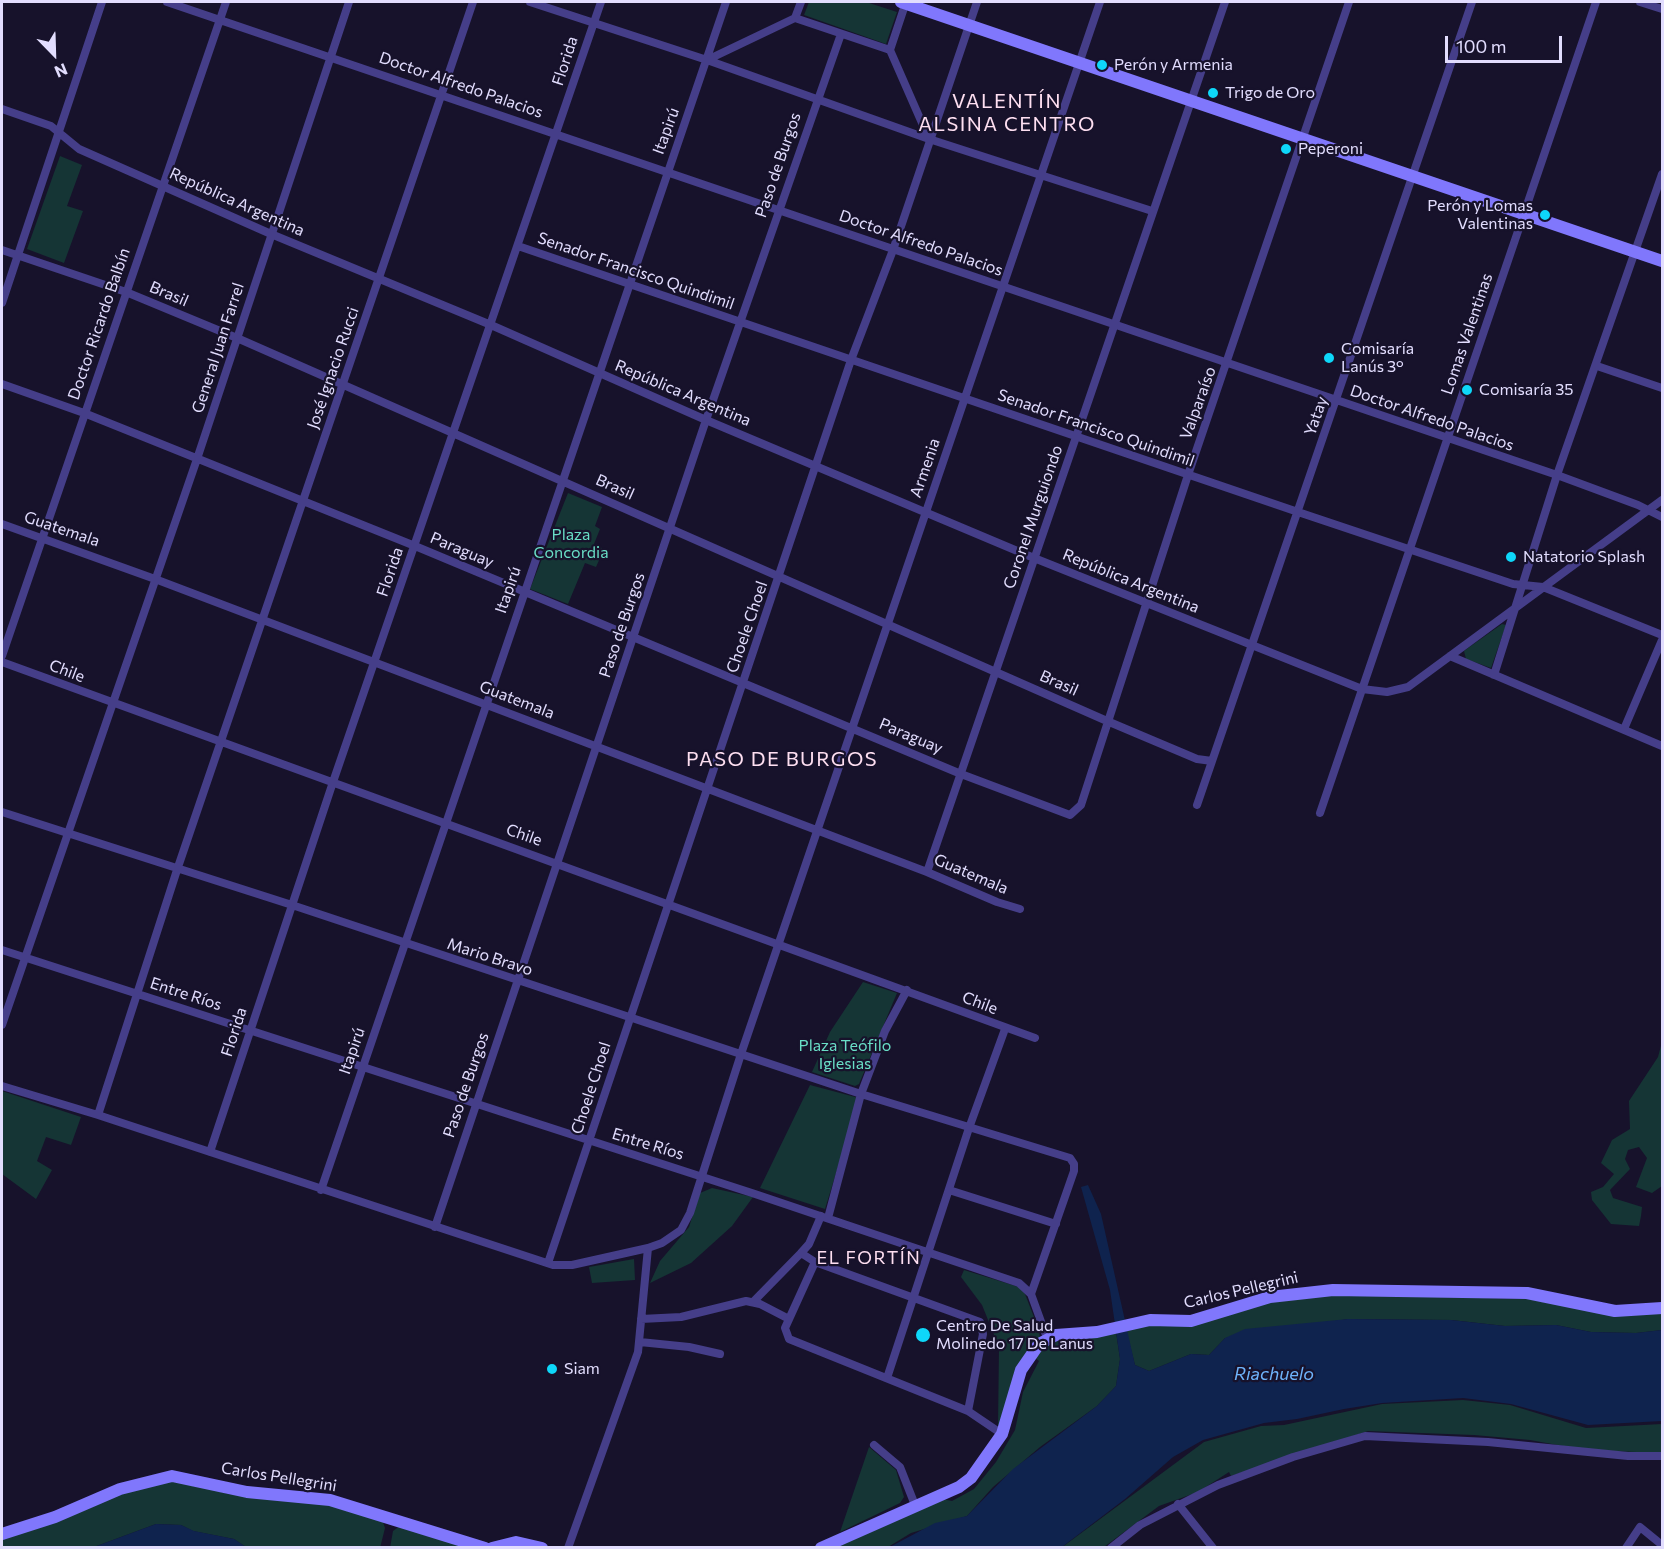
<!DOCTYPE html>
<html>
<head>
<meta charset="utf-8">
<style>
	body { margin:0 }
	#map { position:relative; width:1664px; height:1549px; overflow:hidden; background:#17122b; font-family:Commissioner,sans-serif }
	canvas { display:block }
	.frame { position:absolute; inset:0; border:3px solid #e2ddfe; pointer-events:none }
	.north { position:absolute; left:24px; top:24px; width:60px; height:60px; -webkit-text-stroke:4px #17122b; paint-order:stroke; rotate:157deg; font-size:16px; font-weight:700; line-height:24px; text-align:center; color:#e2ddfe }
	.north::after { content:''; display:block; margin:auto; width:21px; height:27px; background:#e2ddfe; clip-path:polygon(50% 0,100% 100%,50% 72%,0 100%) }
	.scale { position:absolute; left:1445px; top:36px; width:117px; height:27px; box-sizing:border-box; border:3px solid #e2ddfe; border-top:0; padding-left:8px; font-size:18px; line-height:21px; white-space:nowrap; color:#e2ddfe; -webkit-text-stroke:4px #17122b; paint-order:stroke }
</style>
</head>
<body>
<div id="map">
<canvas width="1664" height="1549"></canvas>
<div class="frame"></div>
<div class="north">N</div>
<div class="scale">100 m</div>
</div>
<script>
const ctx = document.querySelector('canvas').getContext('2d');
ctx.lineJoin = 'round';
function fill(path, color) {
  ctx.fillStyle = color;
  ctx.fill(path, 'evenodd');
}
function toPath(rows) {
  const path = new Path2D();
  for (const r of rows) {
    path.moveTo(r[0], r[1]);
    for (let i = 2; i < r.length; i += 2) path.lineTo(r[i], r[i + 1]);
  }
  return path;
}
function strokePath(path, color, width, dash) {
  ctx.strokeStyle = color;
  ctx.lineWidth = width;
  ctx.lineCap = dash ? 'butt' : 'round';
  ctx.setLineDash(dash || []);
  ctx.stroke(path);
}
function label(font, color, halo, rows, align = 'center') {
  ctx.font = font + ' Commissioner,sans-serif';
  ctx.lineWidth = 4.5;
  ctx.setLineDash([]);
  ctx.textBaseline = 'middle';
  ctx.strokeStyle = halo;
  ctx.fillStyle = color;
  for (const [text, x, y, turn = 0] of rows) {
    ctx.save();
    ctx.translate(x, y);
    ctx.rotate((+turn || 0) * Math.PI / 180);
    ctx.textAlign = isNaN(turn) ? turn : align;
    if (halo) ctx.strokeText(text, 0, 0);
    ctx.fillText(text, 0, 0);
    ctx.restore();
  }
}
const green = toPath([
	[809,2,866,2,897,12,886,44,804,15],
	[60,156,82,165,67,206,83,211,64,263,27,249],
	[568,493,602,507,595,526,600,529,594,544,604,549,596,567,585,563,568,604,530,589],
	[1502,624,1506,625,1491,668,1466,659,1464,651,1468,648],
	[863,982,897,993,859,1084,855,1086,812,1072,830,1032],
	[1662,1042,1662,1186,1652,1193,1636,1187,1647,1158,1639,1147,1628,1150,1625,1159,1630,1169,1610,1190,1613,1198,1642,1207,1641,1216,1639,1226,1611,1224,1592,1200,1591,1192,1603,1187,1614,1174,1601,1163,1612,1140,1630,1129,1629,1101,1658,1057],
	[810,1085,859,1098,825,1209,760,1188],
	[2,1091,81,1117,71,1145,46,1137,37,1161,52,1170,36,1199,2,1174],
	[712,1188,753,1197,732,1226,691,1263,650,1283,660,1261,689,1227,700,1193],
	[634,1259,635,1280,592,1283,589,1267],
	[964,1270,1019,1287,1025,1294,1039,1330,1040,1339,998,1427,999,1347,982,1305,961,1277],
	[1312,1294,1528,1299,1662,1312,1662,1330,1636,1333,1591,1332,1556,1325,1505,1326,1451,1320,1348,1319,1225,1338,1209,1355,1191,1354,1149,1371,1135,1365,1126,1330],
	[1116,1332,1120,1359,1116,1386,1097,1406,1040,1447,993,1487,967,1516,911,1533,888,1547,832,1548,942,1499,952,1501,974,1489,996,1462,1015,1430,1023,1392,1039,1361,1034,1357,1050,1342],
	[1463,1400,1510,1405,1586,1428,1662,1424,1662,1453,1585,1450,1530,1440,1474,1435,1368,1431,1240,1473,1231,1476,1229,1472,1198,1492,1159,1506,1104,1547,1061,1548,1204,1442,1261,1426,1284,1425,1382,1404],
	[869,1447,896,1470,904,1497,900,1503,840,1532],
	[173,1480,191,1483,228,1494,331,1505,382,1519,385,1528,380,1548,246,1547,234,1539,193,1531,181,1525,156,1524,94,1547,2,1547,2,1539,126,1492],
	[401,1525,472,1548,390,1548,393,1531]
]);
const water = toPath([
	[1088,1185,1101,1214,1135,1365,1149,1371,1191,1354,1209,1355,1225,1338,1245,1329,1348,1319,1451,1320,1505,1326,1556,1325,1591,1332,1636,1333,1662,1330,1662,1421,1588,1425,1511,1404,1463,1398,1382,1403,1344,1409,1297,1419,1264,1423,1203,1440,1173,1457,1125,1499,1062,1547,888,1548,935,1523,967,1516,1013,1469,1097,1406,1116,1386,1120,1359,1110,1290,1081,1187],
	[156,1524,181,1525,194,1531,234,1539,246,1547,94,1547]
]);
const street = toPath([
	[167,2,1557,475,1638,505,1662,517],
	[530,2,707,60,929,139,1152,211],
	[1640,2,1662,9],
	[795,18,890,50],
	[795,18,801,2],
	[890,50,929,139],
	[890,50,906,2],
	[707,60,795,18],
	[2,109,51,126,79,149,271,234,491,325,706,420,1034,558,1362,689,1387,692,1408,687,1662,500],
	[518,246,1298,512,1513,584,1543,587,1662,635],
	[2,250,126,292,237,338,1107,721,1197,759,1212,761],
	[2,303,102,2],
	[1597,366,1662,388],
	[2,384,84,413,415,546,961,774,1070,815,1081,805,1188,475,1349,2],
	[2,524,155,579,927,872,997,902,1020,909],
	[2,656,226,2],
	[1450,656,1662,746],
	[2,662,1035,1038],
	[1494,675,1557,475,1662,174],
	[1624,729,1662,640],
	[1197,805,1472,2],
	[2,812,292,905,861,1094,1070,1158,1074,1164,1074,1171,1031,1294],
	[1320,813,1596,2],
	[927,872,1225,2],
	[2,950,755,1194,1019,1283,1031,1294,1047,1338],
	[2,1025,197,459,349,2],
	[2,1086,98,1115,553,1265,572,1265,648,1248,662,1243,681,1230,690,1213,741,1054,1100,2],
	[98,1115,177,870,473,2],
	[210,1152,333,782,601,2],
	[321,1190,726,2],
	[949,1190,1056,1224],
	[821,1216,809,1244,801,1253,815,1262,785,1328,789,1339,968,1411,1002,1434],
	[828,1218,861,1094,885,1031,907,990],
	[435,1227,706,420,841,34],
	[815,1262,980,1322,983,1334,968,1411],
	[548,1263,851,360,893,250,977,2],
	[753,1302,801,1253],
	[641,1319,681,1317,746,1301,760,1304,789,1319],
	[640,1342,689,1347,720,1354],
	[887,1378,969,1128,1005,1029],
	[874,1445,900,1467,915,1505],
	[1178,1504,1213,1548],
	[568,1548,638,1352,648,1248],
	[1111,1548,1140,1525,1218,1485,1293,1457,1365,1436,1488,1442,1628,1456,1662,1456],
	[1626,1548,1640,1527,1662,1545]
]);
const secondary = toPath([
	[901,2,1662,261],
	[2,1534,55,1517,120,1489,172,1476,247,1492,330,1500,485,1548],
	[492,1548,516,1542,542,1548],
	[821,1548,959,1487,971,1478,1002,1434,1021,1370,1039,1344,1056,1335,1097,1332,1150,1320,1191,1321,1270,1297,1333,1290,1527,1293,1615,1311,1662,1308]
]);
const markers = [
	[1102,65,6,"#0ed7f9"],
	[1213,93,6,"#0ed7f9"],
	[1286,149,6,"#0ed7f9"],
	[1545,215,6,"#0ed7f9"],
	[1329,358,6,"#0ed7f9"],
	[1467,390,6,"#0ed7f9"],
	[1511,557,6,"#0ed7f9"],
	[923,1335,8,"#0ed7f9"],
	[552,1369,6,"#0ed7f9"]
];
const streetNames = [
	["Florida",565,61,-72],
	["Doctor Alfredo Palacios",461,85,19],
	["Itapirú",666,131,-70],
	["Paso de Burgos",778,165,-71],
	["República Argentina",237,202,24],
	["Doctor Alfredo Palacios",921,243,19],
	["Senador Francisco Quindimil",636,271,19],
	["Brasil",169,294,23],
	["Doctor Ricardo Balbín",99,324,-71],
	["Lomas Valentinas",1467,334,-71],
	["General Juan Farrel",218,348,-72],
	["José Ignacio Rucci",333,368,-71],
	["República Argentina",683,393,23],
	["Valparaíso",1198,403,-70],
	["Yatay",1316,416,-71],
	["Doctor Alfredo Palacios",1432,418,19],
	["Senador Francisco Quindimil",1096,428,19],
	["Armenia",925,468,-71],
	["Brasil",615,487,24],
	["Coronel Murguiondo",1033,517,-71],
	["Guatemala",62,529,19],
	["Paraguay",462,550,23],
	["Florida",390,572,-71],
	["República Argentina",1131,581,22],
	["Itapirú",508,590,-71],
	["Paso de Burgos",622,625,-71],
	["Choele Choel",747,627,-71],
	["Chile",67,671,21],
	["Brasil",1059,683,24],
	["Guatemala",517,700,21],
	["Paraguay",911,736,23],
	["Chile",524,835,19],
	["Guatemala",971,874,23],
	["Mario Bravo",490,957,18],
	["Entre Ríos",186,994,18],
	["Chile",980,1003,21],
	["Florida",234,1032,-72],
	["Itapirú",352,1051,-71],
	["Paso de Burgos",466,1085,-71],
	["Choele Choel",591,1088,-72],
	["Entre Ríos",648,1144,17],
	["Carlos Pellegrini",1241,1290,-13],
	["Carlos Pellegrini",279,1477,9]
];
const poiNames = [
	["Perón y Armenia",1114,65],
	["Trigo de Oro",1225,93],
	["Peperoni",1298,149],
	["Perón y Lomas",1533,206,"right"],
	["Valentinas",1533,224,"right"],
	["Comisaría",1341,349],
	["Lanús 3°",1341,367],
	["Comisaría 35",1479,390],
	["Natatorio Splash",1523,557],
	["Centro De Salud",936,1326],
	["Molinedo 17 De Lanus",936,1344],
	["Siam",564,1369]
];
const parkNames = [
	["Plaza",571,535],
	["Concordia",571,553],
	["Plaza Teófilo",845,1046],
	["Iglesias",845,1064]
];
const neighbourhoodNames = [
	["EL FORTÍN",869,1258]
];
const waterNames = [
	["Riachuelo",1274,1374]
];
const quarterNames = [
	["VALENTÍN",1007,101],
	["ALSINA CENTRO",1007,124],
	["PASO DE BURGOS",782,759]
];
fill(green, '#153535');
fill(water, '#0f234e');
strokePath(street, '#453e89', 8);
strokePath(secondary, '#8077fc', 12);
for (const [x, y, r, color] of markers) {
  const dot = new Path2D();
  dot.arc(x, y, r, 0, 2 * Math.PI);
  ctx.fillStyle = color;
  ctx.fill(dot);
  strokePath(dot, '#17122b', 2);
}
label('16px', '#e2ddfe', '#17122b', streetNames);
label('16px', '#e2ddfe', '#17122b', poiNames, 'left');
label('16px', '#69dec6', '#17122b', parkNames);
ctx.letterSpacing = '1.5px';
label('18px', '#fedff1', '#17122b', neighbourhoodNames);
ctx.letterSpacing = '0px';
label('italic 18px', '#6eb3fb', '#17122b', waterNames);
ctx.letterSpacing = '1.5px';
label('20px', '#fedff1', '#17122b', quarterNames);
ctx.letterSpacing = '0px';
</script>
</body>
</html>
